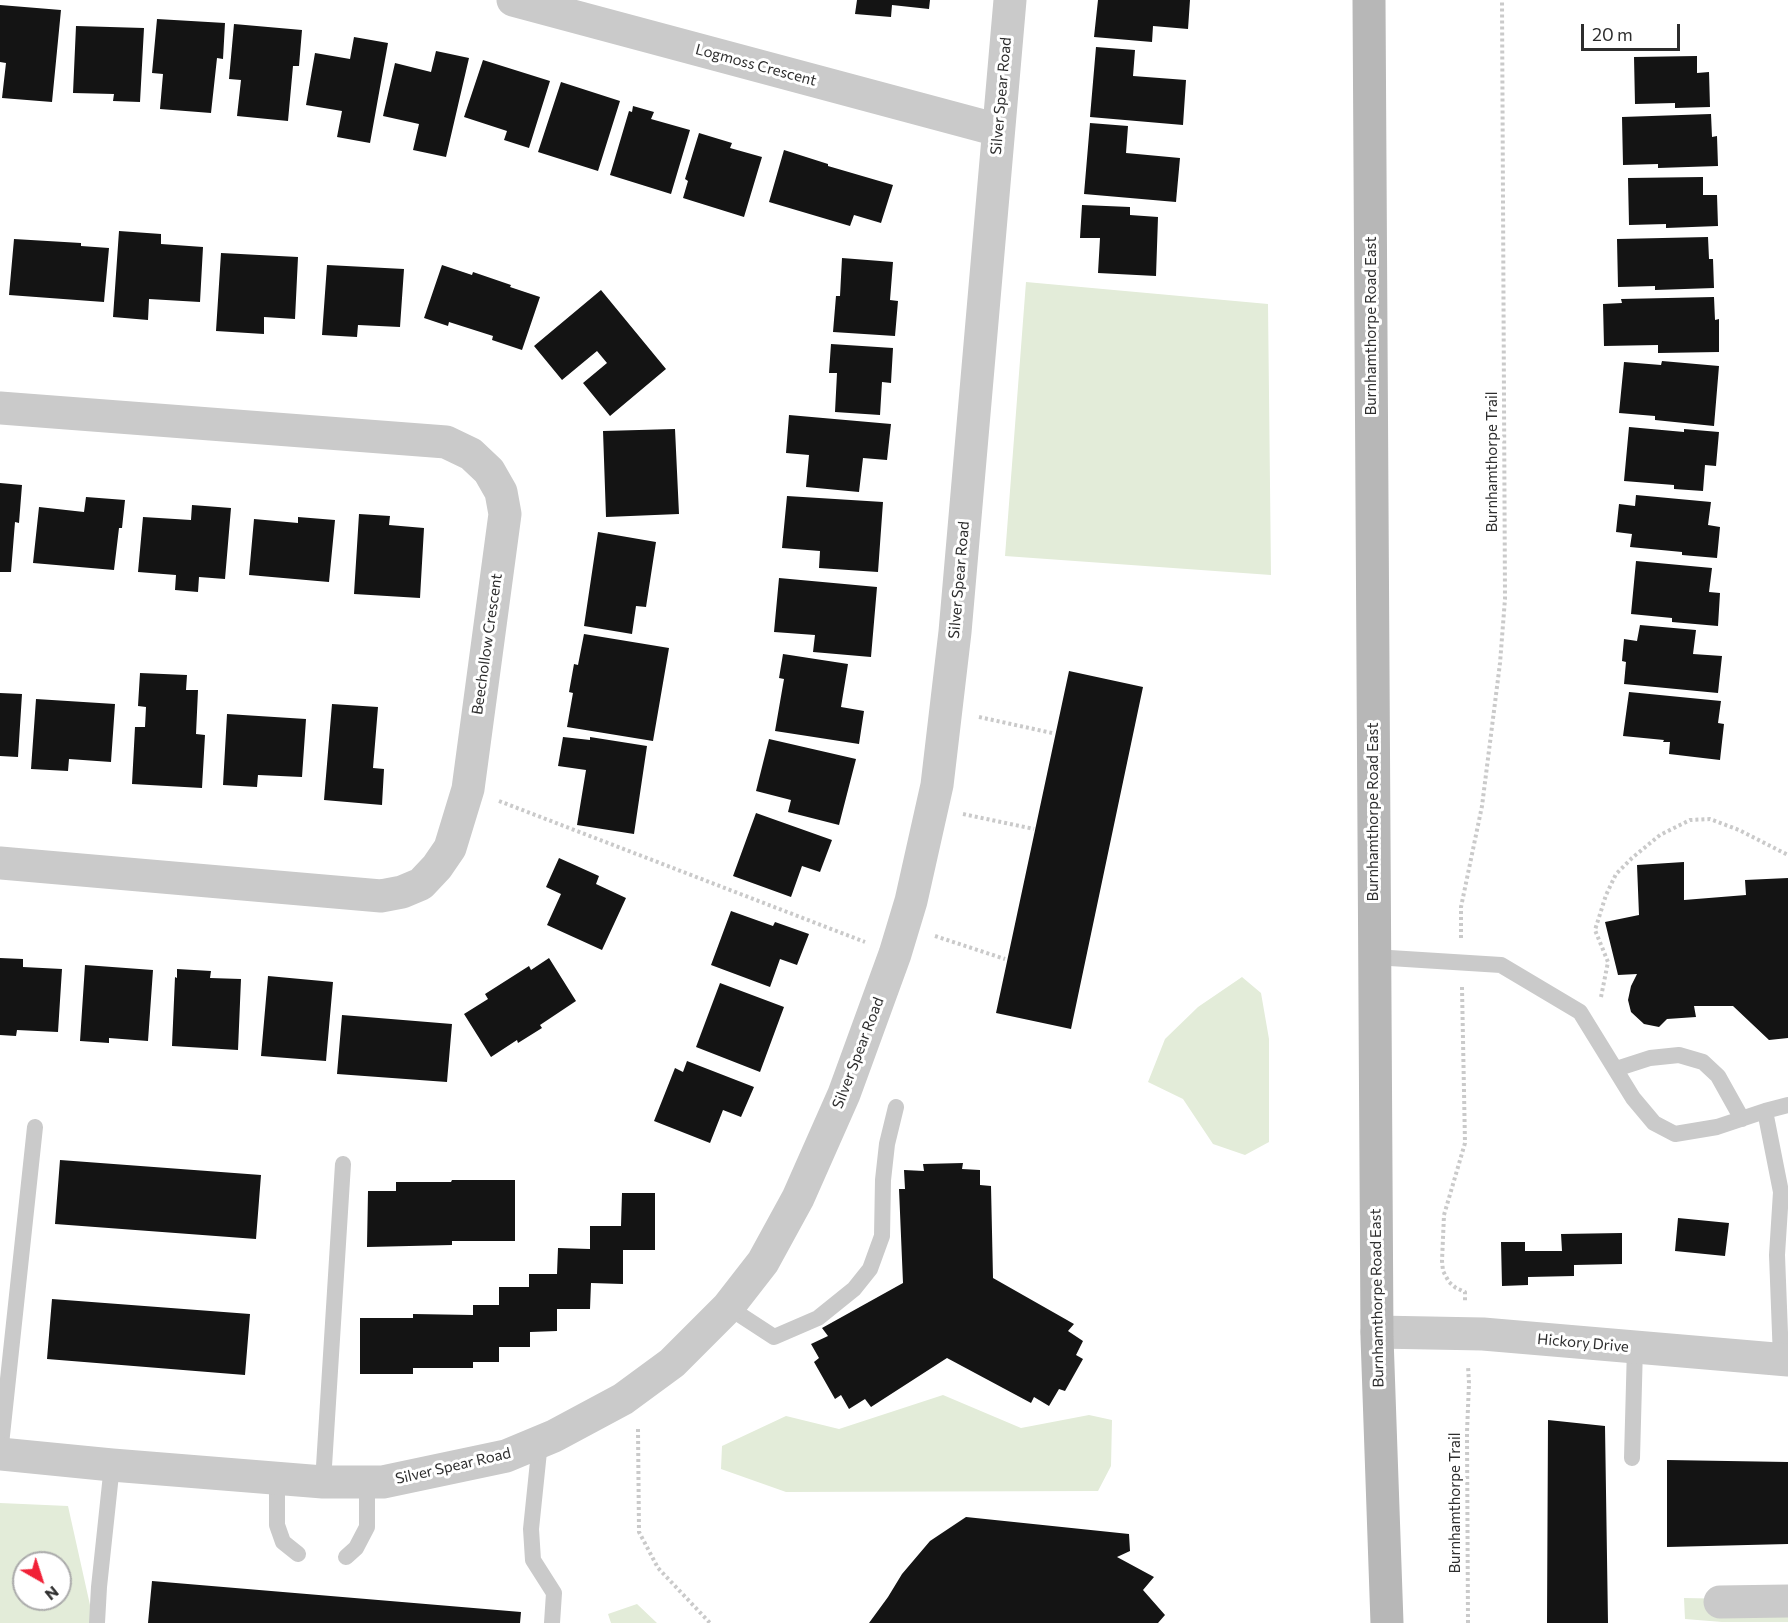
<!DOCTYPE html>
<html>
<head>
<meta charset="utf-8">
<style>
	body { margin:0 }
	#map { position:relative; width:1788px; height:1623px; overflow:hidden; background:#fff; font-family:Commissioner,sans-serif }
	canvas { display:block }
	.north { position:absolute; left:12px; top:1551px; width:60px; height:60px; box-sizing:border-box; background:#fff; border:2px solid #ababab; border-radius:50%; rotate:141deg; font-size:16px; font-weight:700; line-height:24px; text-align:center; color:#2d2d2d }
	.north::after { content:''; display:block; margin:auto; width:21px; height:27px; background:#f12137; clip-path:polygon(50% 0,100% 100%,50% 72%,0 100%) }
	.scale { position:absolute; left:1581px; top:24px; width:99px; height:27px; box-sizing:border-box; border:3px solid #2d2d2d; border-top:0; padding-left:8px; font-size:18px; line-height:21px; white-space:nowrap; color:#2d2d2d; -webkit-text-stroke:4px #fff; paint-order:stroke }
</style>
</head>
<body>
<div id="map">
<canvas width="1788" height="1623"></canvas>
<div class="north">N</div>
<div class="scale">20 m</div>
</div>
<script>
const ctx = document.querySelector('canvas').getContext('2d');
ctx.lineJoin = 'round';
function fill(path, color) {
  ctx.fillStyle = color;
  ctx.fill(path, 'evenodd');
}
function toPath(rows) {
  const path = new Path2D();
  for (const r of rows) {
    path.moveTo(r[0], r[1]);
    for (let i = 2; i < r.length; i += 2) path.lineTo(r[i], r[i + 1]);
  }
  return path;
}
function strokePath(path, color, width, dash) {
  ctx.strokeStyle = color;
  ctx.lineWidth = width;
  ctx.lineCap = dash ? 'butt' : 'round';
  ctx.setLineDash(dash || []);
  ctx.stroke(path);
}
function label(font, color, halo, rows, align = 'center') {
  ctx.font = font + ' Commissioner,sans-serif';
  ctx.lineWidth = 6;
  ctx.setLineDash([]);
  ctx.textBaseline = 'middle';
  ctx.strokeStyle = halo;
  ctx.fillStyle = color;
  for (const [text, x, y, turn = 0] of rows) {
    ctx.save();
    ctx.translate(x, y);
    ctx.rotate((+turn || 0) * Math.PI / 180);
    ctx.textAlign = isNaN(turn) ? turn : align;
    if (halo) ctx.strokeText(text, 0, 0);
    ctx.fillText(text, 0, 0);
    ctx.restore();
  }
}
const green = toPath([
	[1026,282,1268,304,1271,575,1005,556],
	[1242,977,1261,993,1269,1039,1269,1142,1245,1155,1213,1144,1183,1099,1148,1082,1165,1039,1198,1007],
	[943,1395,1021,1428,1089,1415,1112,1420,1111,1466,1098,1491,786,1492,721,1469,722,1446,786,1416,839,1429],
	[0,1503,68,1506,94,1623,0,1623],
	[24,1563,60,1563,60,1599,24,1599],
	[1684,1598,1788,1600,1788,1622,1722,1622,1685,1619],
	[637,1604,657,1623,611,1623,608,1614]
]);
const building = toPath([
	[857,0,930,0,929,9,892,5,891,17,855,14],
	[1098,0,1190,0,1188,29,1153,26,1152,42,1094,37],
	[0,5,61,10,52,102,2,98,6,63,0,62],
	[157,19,225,23,223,59,217,58,211,113,160,109,163,74,152,73],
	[234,24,302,30,299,66,293,66,288,121,237,116,241,80,229,79],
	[76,26,144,28,140,102,113,101,114,94,73,93],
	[354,37,388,43,370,143,337,137,342,111,306,105,315,53,350,59],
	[1096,47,1135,50,1133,76,1186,80,1183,125,1090,117],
	[436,51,469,58,446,157,413,150,419,124,383,116,395,63,431,72],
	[1697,56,1697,73,1709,72,1710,107,1675,108,1675,103,1635,104,1634,57],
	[483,60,550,81,529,148,504,140,507,131,464,117],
	[561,82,620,101,598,171,538,152],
	[633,106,654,112,651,119,690,130,671,194,610,175,629,111,632,112],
	[1711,114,1712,137,1717,136,1718,166,1658,168,1658,164,1623,165,1622,117],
	[1090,123,1128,126,1126,153,1180,158,1176,202,1084,194],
	[699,133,732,143,730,148,762,157,744,217,683,198,688,181,685,179],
	[784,150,828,164,828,166,893,185,881,223,854,215,850,226,769,202],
	[1703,177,1703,195,1717,195,1718,226,1666,228,1666,224,1629,225,1628,178],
	[1082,205,1130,207,1130,215,1158,217,1156,276,1098,273,1100,238,1080,238],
	[119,231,161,234,161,244,203,247,200,302,149,299,148,320,113,317],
	[1708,237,1709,259,1713,259,1714,288,1655,290,1655,286,1618,287,1617,239],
	[14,239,81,243,81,246,109,248,104,302,9,295],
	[221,253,298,257,295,319,264,317,264,334,216,331],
	[842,258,893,262,890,300,898,301,895,336,833,332,836,296,840,296],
	[327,265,404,269,400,327,358,325,357,337,322,335],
	[442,265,472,275,473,272,511,285,510,287,540,297,522,350,492,340,493,336,449,322,448,326,424,318],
	[601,290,666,369,610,416,583,383,607,363,597,351,562,380,534,346],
	[1714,297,1715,320,1719,319,1719,352,1658,353,1658,345,1604,346,1603,304,1622,303,1621,299],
	[831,344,893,348,891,383,882,382,880,415,835,412,837,373,829,373],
	[1662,361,1719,366,1714,426,1655,420,1655,416,1619,413,1624,362,1661,365],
	[789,415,891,424,887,460,863,458,859,492,806,487,809,455,786,453],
	[1629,427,1684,432,1684,429,1719,432,1716,466,1705,465,1703,491,1674,489,1674,485,1624,481],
	[675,429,679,514,606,517,603,431],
	[0,483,22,485,19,523,15,522,11,572,0,572],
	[1636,495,1711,502,1708,525,1720,527,1717,558,1682,555,1682,552,1630,547,1632,534,1616,532,1619,504,1635,506],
	[787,496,883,502,878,572,819,568,820,551,782,548],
	[86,497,125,500,122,528,119,528,114,570,33,563,39,507,84,512],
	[192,505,231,508,225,579,199,577,198,592,175,590,176,575,138,572,143,517,191,520],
	[359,514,390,516,389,525,424,528,420,598,354,594],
	[298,517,335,520,329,582,249,575,254,519,298,523],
	[598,532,656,542,646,607,636,606,632,634,584,626],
	[1636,561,1712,568,1709,592,1720,593,1718,626,1672,622,1672,618,1631,614],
	[779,578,877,587,871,657,813,652,815,635,774,632],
	[1640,625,1696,630,1693,654,1722,656,1718,693,1624,684,1626,662,1622,661,1624,639,1637,641],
	[584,634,669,648,653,741,567,727,573,693,569,692,574,664,578,665],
	[783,654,848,664,841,707,864,711,859,744,775,731,784,679,779,678],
	[1069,671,1143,687,1071,1029,996,1013],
	[140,673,187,675,186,690,198,690,196,734,205,735,202,788,132,784,135,727,145,727,146,707,138,706],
	[1629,692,1721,701,1718,723,1724,724,1720,760,1669,754,1670,742,1663,742,1664,740,1623,736],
	[0,693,22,694,18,757,0,756],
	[36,699,115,704,111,762,69,759,68,771,31,769],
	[332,704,378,707,373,768,384,769,382,805,324,800],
	[227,714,306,719,302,777,258,775,257,787,223,785],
	[563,737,590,740,590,737,647,746,634,834,577,825,586,770,558,766],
	[769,739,856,759,839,825,788,812,791,800,756,791],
	[756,813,832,840,820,872,802,866,791,897,733,876],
	[559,858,599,876,596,884,626,898,602,950,547,925,561,894,546,887],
	[1684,862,1684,900,1746,895,1745,880,1788,878,1788,1038,1769,1040,1733,1006,1694,1006,1696,1017,1667,1019,1659,1027,1644,1024,1631,1012,1628,1000,1631,986,1637,974,1618,975,1605,922,1639,915,1637,865],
	[731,911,773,926,775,922,809,934,797,965,780,959,770,987,711,965],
	[0,958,23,959,23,967,62,969,58,1032,17,1030,16,1036,0,1035],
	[549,958,576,1001,540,1025,542,1028,518,1043,517,1040,491,1057,464,1014,488,999,485,994,529,966,531,970],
	[85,965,153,970,148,1041,109,1038,109,1043,80,1041],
	[177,969,211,971,210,978,241,979,238,1050,172,1046,175,977,177,978],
	[268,976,333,982,326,1061,261,1056],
	[720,983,784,1007,760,1072,696,1047],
	[342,1015,452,1024,447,1082,337,1074],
	[687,1061,754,1087,741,1117,723,1110,710,1143,654,1121,675,1068,683,1072],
	[60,1160,261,1175,256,1239,55,1224],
	[963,1163,962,1169,980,1170,980,1185,991,1186,993,1278,1074,1324,1068,1331,1083,1341,1076,1355,1083,1359,1065,1391,1059,1389,1049,1406,1034,1397,1031,1403,947,1358,871,1407,865,1399,849,1409,841,1395,835,1399,814,1362,819,1358,811,1344,828,1336,822,1328,903,1283,899,1189,905,1189,904,1170,924,1171,923,1164],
	[452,1180,515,1180,515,1241,452,1241,452,1245,367,1247,368,1191,396,1191,396,1182,451,1182],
	[622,1193,655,1193,655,1250,623,1250,623,1284,591,1283,590,1309,557,1309,557,1331,530,1332,530,1347,499,1347,499,1362,473,1362,473,1368,413,1368,413,1374,360,1374,360,1318,413,1318,413,1314,473,1315,473,1305,499,1305,499,1287,529,1287,529,1274,557,1274,558,1248,590,1249,590,1226,621,1226],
	[1678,1218,1729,1223,1725,1256,1675,1251],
	[1622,1233,1622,1264,1574,1265,1574,1276,1528,1277,1528,1285,1502,1286,1501,1242,1525,1242,1525,1251,1562,1251,1561,1234],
	[52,1299,250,1314,245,1375,47,1359],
	[1548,1420,1605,1426,1608,1623,1547,1623],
	[1667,1460,1788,1462,1788,1544,1667,1547],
	[966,1517,1129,1534,1130,1551,1117,1557,1154,1577,1143,1590,1165,1615,1158,1623,869,1623,888,1597,902,1574,930,1541],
	[152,1581,521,1612,520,1623,148,1623]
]);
const path = toPath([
	[979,717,1052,733],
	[499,801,865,942],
	[963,814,1034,829],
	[935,936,1005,959],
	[1461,938,1461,907,1482,806,1500,663,1505,599,1502,0],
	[1462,987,1465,1143,1444,1215,1442,1261,1443,1271,1449,1282,1456,1288,1465,1292,1465,1302],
	[1601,997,1608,962,1595,930,1606,895,1616,874,1632,858,1660,835,1690,820,1710,819,1739,830,1788,855],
	[638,1429,639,1532,658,1568,710,1623],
	[1468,1623,1467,1432,1469,1383,1468,1366]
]);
const service = toPath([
	[1374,957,1501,965,1580,1012,1633,1098,1654,1123,1675,1134,1717,1127,1765,1111,1788,1105],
	[1616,1069,1650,1058,1679,1055,1703,1062,1718,1076,1742,1119],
	[1765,1111,1781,1192,1777,1255,1781,1359],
	[728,1307,774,1337,818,1318,854,1289,870,1269,882,1236,883,1180,887,1144,896,1107],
	[540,1442,531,1529,533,1560,554,1593,552,1623],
	[0,1454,35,1127],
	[1632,1458,1635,1347],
	[277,1479,277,1525,283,1542,298,1554],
	[323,1482,343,1164],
	[346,1557,356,1548,367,1527,367,1482],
	[97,1623,99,1587,112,1465]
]);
const minor = toPath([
	[513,0,998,130],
	[0,408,446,442,471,454,489,471,501,492,505,514,468,789,450,848,437,867,421,884,402,892,381,896,0,863],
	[1377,1332,1483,1334,1788,1360],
	[0,1454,112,1465,323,1482,383,1482,506,1456,554,1436,623,1399,672,1363,728,1307,763,1262,798,1198,844,1094,895,954,911,901,937,785,955,632,1010,0],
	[1720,1602,1788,1601]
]);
const secondary = toPath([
	[1369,0,1377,1337,1387,1623]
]);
const streetNames = [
	["Logmoss Crescent",756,65,15],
	["Silver Spear Road",1001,96,-85],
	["Burnhamthorpe Road East",1371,326,-90],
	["Burnhamthorpe Trail",1492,462,-90],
	["Silver Spear Road",959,580,-85],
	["Beechollow Crescent",487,644,-82],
	["Burnhamthorpe Road East",1373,812,-90],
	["Silver Spear Road",858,1053,-69],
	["Burnhamthorpe Road East",1377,1298,-91],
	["Hickory Drive",1583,1343,5],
	["Silver Spear Road",453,1466,-13],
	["Burnhamthorpe Trail",1455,1503,-90]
];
fill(green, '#e3ecd9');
fill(building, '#141414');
strokePath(path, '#cacaca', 4, [3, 3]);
strokePath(service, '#cacaca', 16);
strokePath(minor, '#cacaca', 33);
strokePath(secondary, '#b7b7b7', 33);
label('15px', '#2d2d2d', '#fff', streetNames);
</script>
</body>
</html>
